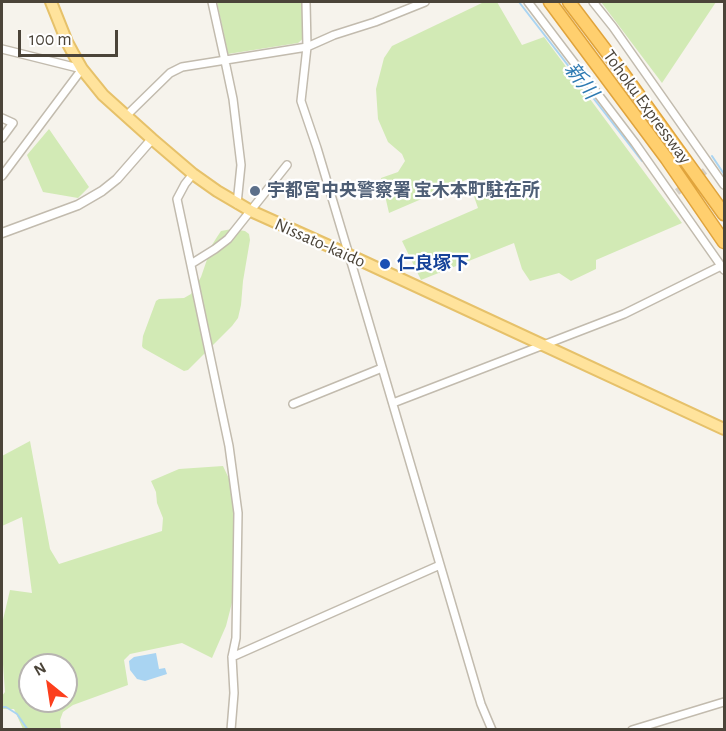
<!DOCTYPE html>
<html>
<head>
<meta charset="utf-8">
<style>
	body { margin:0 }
	#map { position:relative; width:726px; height:731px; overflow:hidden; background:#f6f3ec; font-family:"Alegreya Sans",sans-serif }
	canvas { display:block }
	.frame { position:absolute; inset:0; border:3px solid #4b4439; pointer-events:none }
	.north { position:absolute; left:18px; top:653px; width:60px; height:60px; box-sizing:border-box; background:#fff; border:2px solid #b7b4b0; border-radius:50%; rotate:330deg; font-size:16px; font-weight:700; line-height:24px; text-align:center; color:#4b4439 }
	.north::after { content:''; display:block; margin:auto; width:21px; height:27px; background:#fc3f1d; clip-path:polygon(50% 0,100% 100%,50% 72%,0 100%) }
	.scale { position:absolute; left:18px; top:30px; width:100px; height:27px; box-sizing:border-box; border:3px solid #4b4439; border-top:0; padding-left:8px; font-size:18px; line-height:21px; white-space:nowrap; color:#4b4439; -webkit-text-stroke:4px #fff; paint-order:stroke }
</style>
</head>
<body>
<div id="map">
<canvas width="726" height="731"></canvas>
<div class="frame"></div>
<div class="north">N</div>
<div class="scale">100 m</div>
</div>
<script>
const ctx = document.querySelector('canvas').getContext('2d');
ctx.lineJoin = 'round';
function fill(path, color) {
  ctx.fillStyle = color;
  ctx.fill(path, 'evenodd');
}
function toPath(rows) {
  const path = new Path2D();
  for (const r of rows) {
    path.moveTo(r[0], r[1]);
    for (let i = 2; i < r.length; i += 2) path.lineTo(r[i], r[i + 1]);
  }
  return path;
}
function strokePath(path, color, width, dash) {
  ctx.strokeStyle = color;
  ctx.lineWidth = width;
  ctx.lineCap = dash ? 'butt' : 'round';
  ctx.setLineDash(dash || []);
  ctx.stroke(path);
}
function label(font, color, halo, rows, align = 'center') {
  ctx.font = font + ' "Alegreya Sans","Noto Sans JP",sans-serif';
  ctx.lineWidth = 4.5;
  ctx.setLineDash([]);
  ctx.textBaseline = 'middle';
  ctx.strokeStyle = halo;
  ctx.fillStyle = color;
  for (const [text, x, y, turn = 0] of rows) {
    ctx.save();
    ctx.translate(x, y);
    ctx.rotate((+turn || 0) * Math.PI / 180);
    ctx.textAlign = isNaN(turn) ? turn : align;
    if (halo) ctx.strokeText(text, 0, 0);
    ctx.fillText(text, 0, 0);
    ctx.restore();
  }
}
const green = toPath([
	[217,2,305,2,305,37,298,43,228,54],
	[484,2,497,2,522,45,544,37,682,223,596,260,596,269,571,281,559,273,530,281,522,269,514,243,421,280,402,241,478,208,468,179,389,213,381,178,398,172,405,161,402,154,388,142,378,119,376,89,384,58,392,46],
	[601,2,716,2,662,83],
	[49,129,89,187,78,198,43,192,27,155],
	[232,229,245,231,249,234,250,240,243,281,241,305,238,318,232,326,188,370,184,371,143,348,142,346,143,336,156,301,159,299,184,298,191,294,201,277,212,245,217,237,221,231],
	[30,441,50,549,59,564,162,531,163,518,157,503,156,492,151,481,179,469,223,466,232,485,239,528,235,591,226,626,212,658,182,643,130,654,124,660,128,685,73,705,63,712,60,720,61,729,23,729,14,709,2,709,2,696,5,692,2,650,2,624,10,590,32,593,22,517,2,526,2,456],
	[30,665,66,665,66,701,30,701]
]);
const water = toPath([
	[156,653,159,669,165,668,167,674,145,681,137,679,130,670,129,661,134,657]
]);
const stream = toPath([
	[519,2,642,161],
	[712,156,724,174],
	[2,707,6,707,17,714,28,730]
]);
const minorTunnel = toPath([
	[677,192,705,171]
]);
const minor = toPath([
	[212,2,225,61,233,99,241,165,237,204],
	[306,2,307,47,301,101,317,148,349,255,481,704,492,730],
	[528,2,635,143,724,270],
	[593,2,613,27,724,185],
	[2,49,82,69,2,176],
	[126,116,170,73,182,67,307,47,334,35,375,22,425,2],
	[2,118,13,123,2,138],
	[193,174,185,184,177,199,229,446,238,513,236,638,232,657,234,693,231,730],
	[191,264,215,249,228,239,287,165],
	[393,403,624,314,721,266],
	[293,404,382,368],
	[232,657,440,565],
	[632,730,724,702]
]);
const tertiary = toPath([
	[2,233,78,205,102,191,117,179,152,139]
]);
const primary = toPath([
	[51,2,67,42,74,55,82,69,103,95,152,139,193,174,217,191,251,211,349,255,724,429]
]);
const motorway = toPath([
	[550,2,667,159,724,242],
	[569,2,619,68,724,214]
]);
const markers = [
	[255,191,6,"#5c6f8a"],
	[385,264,6,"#1a4fb4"]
];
const streetNames = [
	["Tohoku Expressway",647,107,54],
	["Nissato-kaido",320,243,24]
];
const serviceNames = [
	["宇都宮中央警察署 宝木本町駐在所",267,191]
];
const transitNames = [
	["仁良塚下",397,264]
];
const waterNames = [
	["新川",581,81,52]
];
fill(green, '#d2eab5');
fill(water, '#a9d4f2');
strokePath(stream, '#a9d4f2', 2);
strokePath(minorTunnel, '#d4d0c8', 7, [7, 3.5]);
strokePath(minor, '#c2bbae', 10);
strokePath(tertiary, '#c2bbae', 11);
strokePath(primary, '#e6c16a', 14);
strokePath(motorway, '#e0a43c', 15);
strokePath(minor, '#fff', 7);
strokePath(tertiary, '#fff', 8);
strokePath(primary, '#ffe39c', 10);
strokePath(motorway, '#ffcf6e', 12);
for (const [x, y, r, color] of markers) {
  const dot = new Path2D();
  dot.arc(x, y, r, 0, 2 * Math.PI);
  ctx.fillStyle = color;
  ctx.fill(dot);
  strokePath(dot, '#fff', 2);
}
label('18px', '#4b4439', '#fff', streetNames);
label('bold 18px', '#4e5e75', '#fff', serviceNames, 'left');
label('bold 18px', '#164399', '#fff', transitNames, 'left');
label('italic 20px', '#2e7ab2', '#fff', waterNames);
</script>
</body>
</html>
